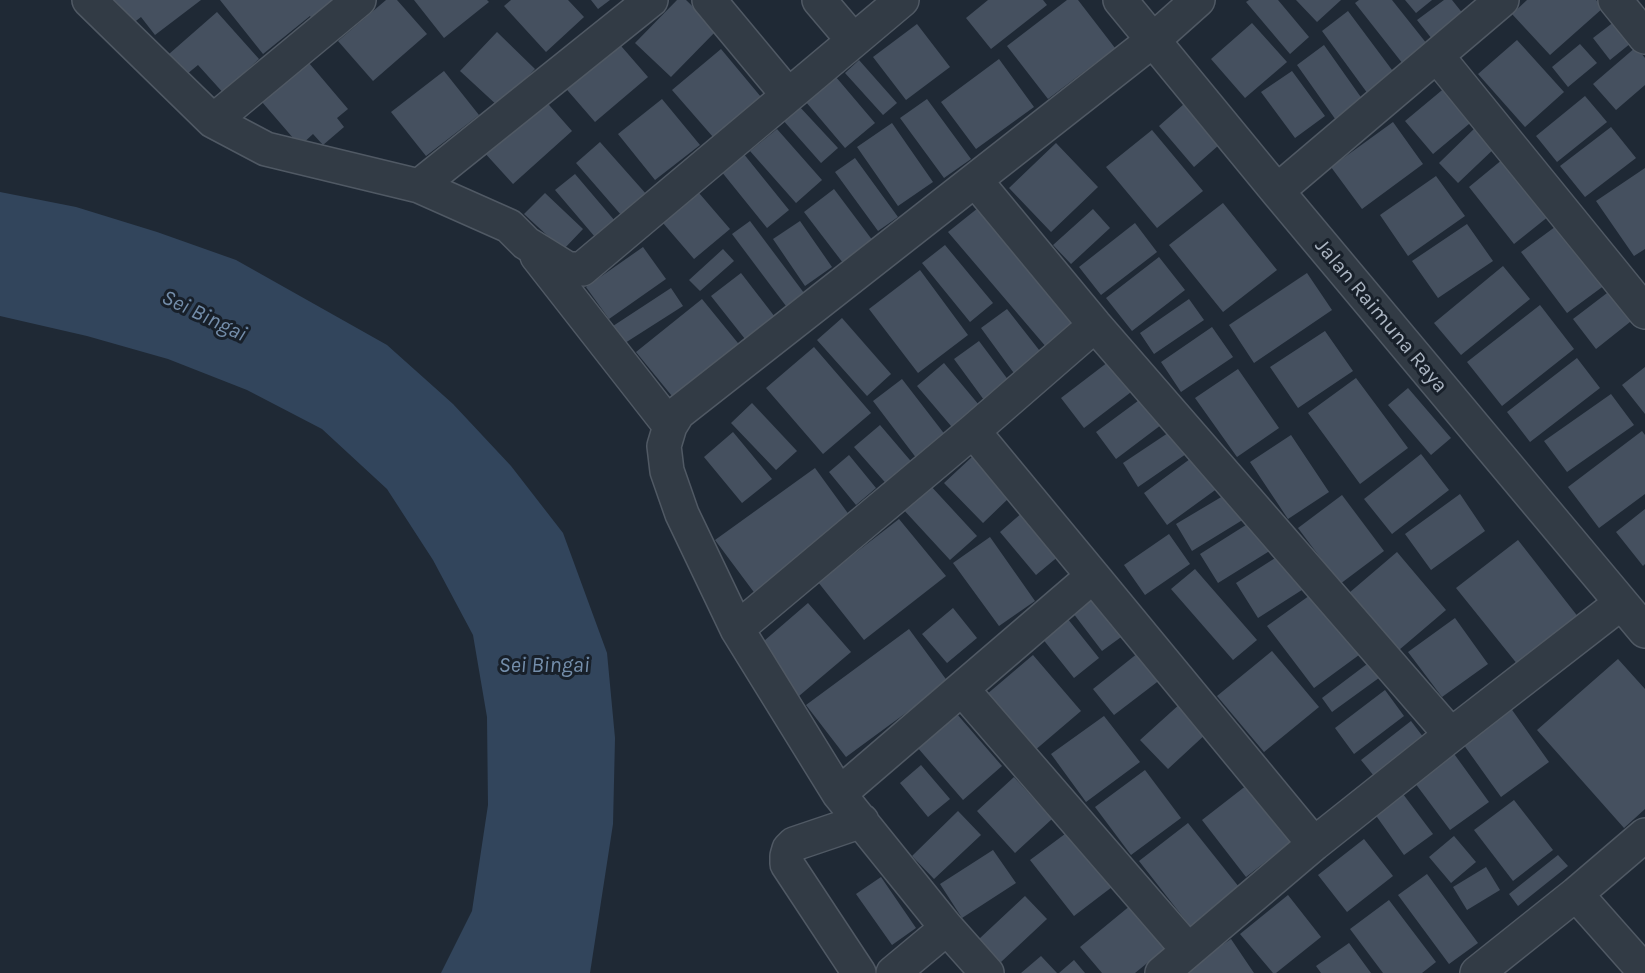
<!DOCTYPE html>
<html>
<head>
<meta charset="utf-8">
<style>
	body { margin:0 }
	canvas { display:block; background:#1f2935 }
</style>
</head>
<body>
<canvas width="1645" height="973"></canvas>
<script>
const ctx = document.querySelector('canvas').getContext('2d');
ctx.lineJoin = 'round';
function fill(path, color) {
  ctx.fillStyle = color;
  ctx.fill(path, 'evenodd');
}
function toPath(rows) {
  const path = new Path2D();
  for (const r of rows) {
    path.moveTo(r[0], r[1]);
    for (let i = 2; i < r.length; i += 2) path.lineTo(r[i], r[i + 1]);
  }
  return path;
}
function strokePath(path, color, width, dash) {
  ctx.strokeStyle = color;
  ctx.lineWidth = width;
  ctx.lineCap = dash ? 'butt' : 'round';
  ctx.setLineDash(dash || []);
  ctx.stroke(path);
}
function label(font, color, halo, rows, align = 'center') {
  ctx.font = font + ' Karla,sans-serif';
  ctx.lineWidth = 6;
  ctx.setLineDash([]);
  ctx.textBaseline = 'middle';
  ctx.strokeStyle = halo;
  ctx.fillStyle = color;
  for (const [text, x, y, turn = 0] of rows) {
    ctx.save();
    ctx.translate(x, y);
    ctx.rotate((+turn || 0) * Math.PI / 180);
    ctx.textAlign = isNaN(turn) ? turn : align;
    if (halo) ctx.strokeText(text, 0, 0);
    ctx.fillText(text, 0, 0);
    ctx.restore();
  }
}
const water = toPath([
	[0,192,76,207,157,232,236,260,387,345,453,404,511,466,563,533,607,653,615,738,613,824,590,973,441,973,472,911,488,805,487,717,473,635,433,560,387,489,322,429,247,390,168,359,87,336,0,316]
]);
const building = toPath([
	[111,0,201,0,155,35,141,17,128,27],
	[220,0,348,0,317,25,310,16,263,54],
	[386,0,397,0,427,34,373,81,338,41],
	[414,0,487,0,489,2,444,38],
	[511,0,568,0,584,17,546,52,504,6],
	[591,0,610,0,598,9],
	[677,0,686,0,717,30,671,77,635,43],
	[988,0,1043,0,1047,5,991,49,966,18],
	[1067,0,1078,0,1115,48,1048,99,1007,46],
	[1249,0,1278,0,1309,37,1290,54,1246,2],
	[1296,0,1341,0,1317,22],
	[1359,0,1392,0,1427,44,1403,64,1355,3],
	[1405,0,1432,0,1416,13],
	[1444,0,1452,0,1464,15,1432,39,1417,20],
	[1527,0,1596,0,1603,8,1550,55,1512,14],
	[1348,11,1395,74,1368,94,1322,31],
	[217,12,259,59,246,71,249,76,226,96,198,65,187,74,169,54],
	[1619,18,1636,39,1610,60,1593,38],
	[1252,23,1287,62,1245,98,1211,59],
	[917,24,950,67,906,100,873,57],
	[497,32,535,69,499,107,460,71],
	[615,39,648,77,595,122,562,84],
	[1517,40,1564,92,1525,127,1478,74],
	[1580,44,1597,63,1568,87,1552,67],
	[1324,45,1365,103,1338,123,1297,65],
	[1636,47,1645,58,1645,85,1616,110,1593,84],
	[721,49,761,97,713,137,672,90],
	[999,59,1034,107,976,149,941,102],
	[859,60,897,103,883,115,845,73],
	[309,63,348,109,337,118,344,127,323,145,313,134,300,146,262,102],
	[830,70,875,123,845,148,800,95],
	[444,71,479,115,426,156,391,112],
	[1292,71,1325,116,1295,138,1261,92],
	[1447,86,1475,119,1433,154,1405,121],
	[1585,96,1607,122,1557,162,1536,136],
	[542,97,572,131,513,184,483,151],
	[662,99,700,145,655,180,618,134],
	[927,99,971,159,944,178,900,118],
	[1184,104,1219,145,1194,167,1159,126],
	[798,105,838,148,821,163,782,119],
	[1393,122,1423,164,1362,209,1331,167],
	[892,123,933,182,898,206,857,147],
	[1478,125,1498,145,1458,183,1439,163],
	[1611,127,1636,158,1585,197,1560,166],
	[777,129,822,180,796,203,750,151],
	[1152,130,1203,191,1157,228,1106,167],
	[600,142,647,195,622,216,576,163],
	[1056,143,1098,187,1051,232,1009,188],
	[743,153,789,210,767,228,721,171],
	[855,158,898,217,878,231,835,172],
	[1503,159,1549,216,1514,244,1469,187],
	[1645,168,1645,249,1634,256,1596,201],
	[575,174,615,221,595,237,555,190],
	[1436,176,1465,216,1408,256,1380,215],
	[693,186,730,229,694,259,657,216],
	[834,189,873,241,843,263,804,212],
	[545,193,583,229,563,250,524,214],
	[1223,203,1277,270,1223,312,1169,245],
	[983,204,1080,319,1047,348,948,232],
	[1093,209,1110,228,1071,264,1053,245],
	[750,221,804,293,786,306,732,234],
	[800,221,832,267,805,286,773,239],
	[1563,221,1609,282,1567,313,1521,252],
	[1135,223,1157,252,1101,295,1079,267],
	[1467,224,1493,261,1438,298,1412,261],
	[945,245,993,303,970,322,922,263],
	[643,247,666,279,609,319,586,287],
	[723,249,734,261,700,291,689,280],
	[1159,257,1185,290,1132,331,1106,298],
	[1503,266,1530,299,1461,355,1434,323],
	[920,270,968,335,918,373,869,309],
	[741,273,775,317,745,339,711,296],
	[1307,273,1332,310,1254,363,1229,325],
	[671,288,683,306,625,343,613,326],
	[1611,290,1635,318,1596,349,1573,319],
	[702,299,742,348,676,401,636,352],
	[1189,299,1204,320,1154,354,1140,333],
	[1540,305,1574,349,1502,406,1467,362],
	[1007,309,1043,355,1016,376,981,328],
	[842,318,891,374,867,396,817,340],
	[1212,327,1233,357,1181,392,1161,362],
	[1325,331,1353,371,1298,408,1270,367],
	[979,341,1009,381,984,400,954,359],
	[814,347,871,413,823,454,766,388],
	[1577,358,1600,388,1530,442,1507,412],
	[1112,359,1135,389,1084,428,1061,398],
	[944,363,984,411,957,433,917,386],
	[1645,367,1645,414,1622,385],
	[1238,369,1279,428,1237,457,1195,398],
	[1356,378,1408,448,1360,484,1308,413],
	[902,379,946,436,917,459,873,401],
	[1408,388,1451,438,1431,455,1388,405],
	[1611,394,1634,425,1567,472,1544,441],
	[1146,395,1165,422,1116,459,1096,432],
	[752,403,797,451,776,470,731,423],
	[880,425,915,466,890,488,854,447],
	[1174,429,1189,452,1138,487,1123,463],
	[1642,431,1645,435,1645,494,1599,528,1568,487],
	[733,432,772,479,742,503,704,457],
	[1291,435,1329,492,1288,519,1250,462],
	[1421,454,1449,490,1392,534,1364,499],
	[849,455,876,488,856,505,829,472],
	[973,456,1011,496,983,523,944,483],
	[1194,456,1218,488,1167,525,1144,493],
	[815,468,855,523,756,595,715,540],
	[929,484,977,536,950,560,902,508],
	[1233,490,1249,516,1192,551,1176,524],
	[1460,494,1485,531,1431,570,1405,534],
	[1342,495,1384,551,1340,584,1298,528],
	[1645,509,1645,564,1643,566,1616,532],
	[1023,512,1060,555,1036,575,1000,532],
	[1257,518,1276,547,1218,583,1200,554],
	[899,519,946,576,864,640,818,582],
	[1169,534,1190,564,1145,595,1124,565],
	[990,537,1035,601,999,626,953,563],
	[1518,540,1579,618,1518,665,1456,588],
	[1397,552,1446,610,1399,650,1349,593],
	[1283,553,1305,588,1258,618,1236,583],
	[1195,569,1257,640,1233,660,1171,589],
	[1095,589,1128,632,1102,651,1070,609],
	[1313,593,1359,655,1314,688,1267,626],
	[808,603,851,652,799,696,757,647],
	[953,608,977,638,947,663,922,634],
	[1063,613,1099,658,1074,678,1038,633],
	[1455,618,1488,664,1442,697,1408,652],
	[909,629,948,682,846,757,806,705],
	[1143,649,1165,676,1114,715,1093,689],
	[1272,651,1319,707,1264,752,1217,696],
	[1033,655,1081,711,1034,751,986,695],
	[1618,659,1645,689,1645,809,1624,828,1537,730],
	[1371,661,1383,675,1332,712,1322,698],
	[1385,690,1404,716,1354,754,1335,728],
	[1181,703,1208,732,1168,769,1140,740],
	[950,706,1002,766,963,800,911,740],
	[1510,707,1549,762,1501,797,1461,741],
	[1104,716,1140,762,1086,802,1051,754],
	[1411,721,1427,742,1378,781,1361,760],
	[1452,751,1489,802,1450,830,1412,779],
	[921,765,950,799,928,817,900,783],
	[1145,770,1181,818,1131,855,1095,807],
	[1014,777,1052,819,1015,853,977,811],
	[1247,785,1292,841,1246,877,1202,820],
	[1400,790,1433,834,1404,855,1372,810],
	[1514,800,1553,850,1513,881,1474,830],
	[958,811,981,835,934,879,912,856],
	[1188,823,1239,887,1190,926,1139,861],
	[1069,831,1112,887,1074,916,1030,860],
	[1454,836,1476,862,1451,883,1429,857],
	[1364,839,1393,876,1347,912,1318,875],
	[993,850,1016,883,962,918,940,884],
	[1558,855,1568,866,1518,906,1509,894],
	[1486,867,1500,890,1467,910,1453,887],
	[1427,874,1478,943,1449,964,1398,895],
	[881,877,916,928,892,945,856,894],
	[1288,895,1321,937,1276,973,1273,973,1240,934],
	[1025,896,1047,919,1001,962,979,939],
	[1389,900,1436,962,1422,973,1383,973,1350,929],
	[1131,905,1167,947,1135,973,1102,973,1080,947],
	[1231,939,1254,973,1181,973],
	[1349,943,1371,973,1321,973,1316,966],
	[1041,956,1057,973,1021,973],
	[1074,960,1085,973,1059,973]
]);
const street = toPath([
	[89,0,213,121,266,149,419,186,651,0],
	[709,0,788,95],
	[819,0,853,40],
	[1120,0,1277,191,1645,631],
	[1615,0,1645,37],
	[1437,56,1645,312],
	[213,121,359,0],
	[975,180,1095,325,1451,735],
	[419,186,509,226,526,243,568,269,582,269,902,0],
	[1277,191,1502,0],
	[537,256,670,426],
	[1093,576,1314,844],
	[737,629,973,431,1095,325],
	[962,689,1188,950],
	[839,794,1093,576,973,431],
	[1576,894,1645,972],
	[859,973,787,864,787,856,789,849,794,844,862,821],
	[893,973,947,928],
	[987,973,947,928,839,794,737,629,682,514,667,471,664,446,670,426,678,413,1152,41,1198,0],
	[1162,973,1314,844,1451,735,1621,603],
	[1477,973,1576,894,1645,835]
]);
const streetNames = [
	["Jalan Raimuna Raya",1381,316,50]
];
const waterNames = [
	["Sei Bingai",204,316,26],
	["Sei Bingai",544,666]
];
fill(water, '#32455c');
fill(building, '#45505f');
strokePath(street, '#505964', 36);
strokePath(street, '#323b45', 33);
label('21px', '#acb6c3', '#18202a', streetNames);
label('italic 22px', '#748eab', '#18202a', waterNames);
</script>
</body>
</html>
